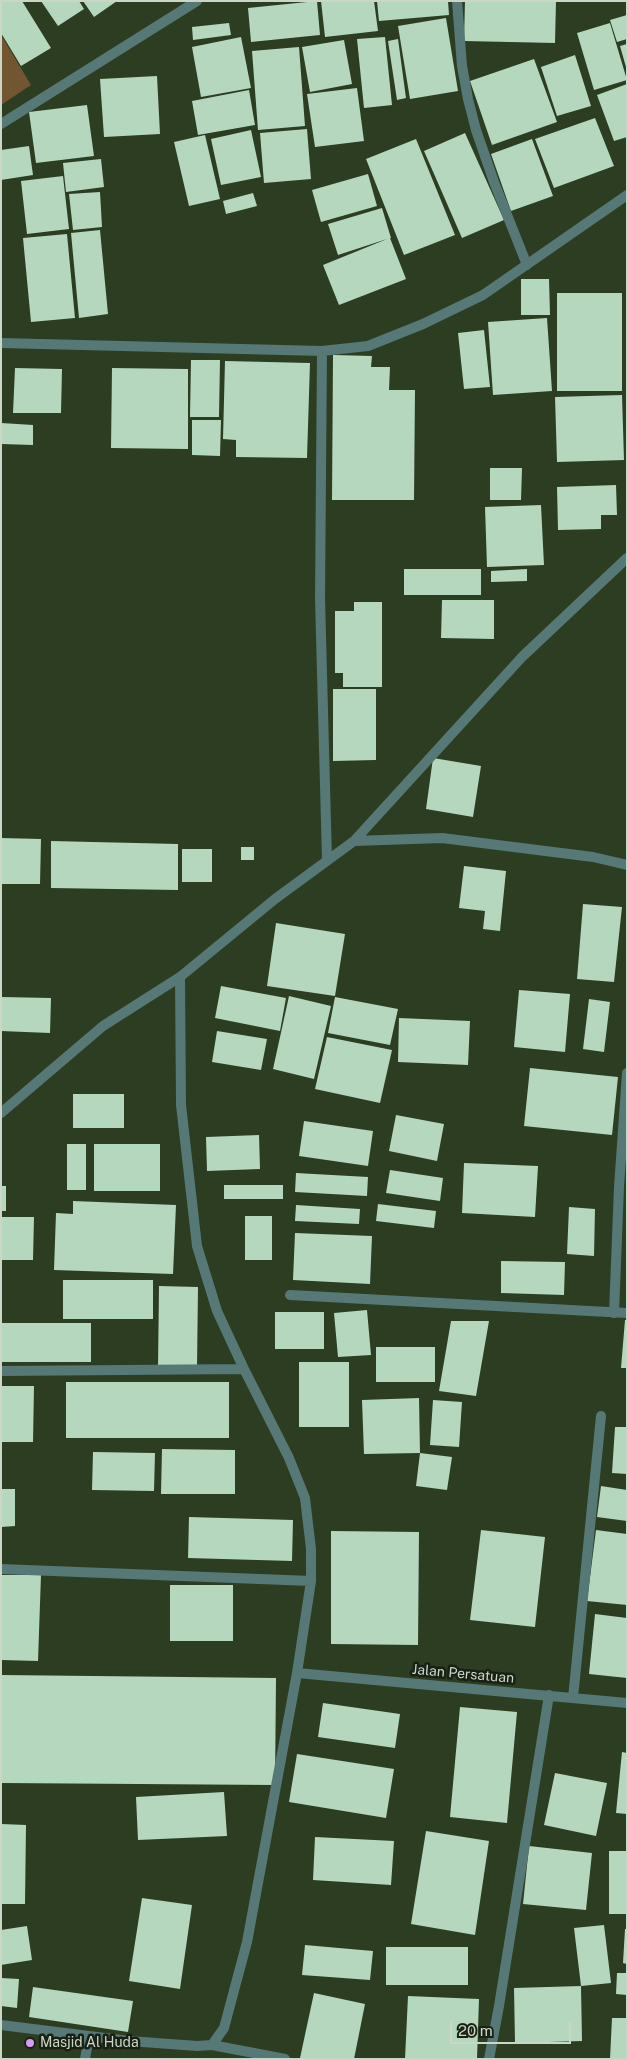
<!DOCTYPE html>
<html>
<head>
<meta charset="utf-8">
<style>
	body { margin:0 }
	#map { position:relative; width:628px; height:2060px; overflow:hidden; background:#2c3d21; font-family:"Public Sans",sans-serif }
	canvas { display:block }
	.frame { position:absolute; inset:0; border:2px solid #ccd6c6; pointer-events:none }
	.scale { position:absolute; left:450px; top:2022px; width:121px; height:22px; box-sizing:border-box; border:2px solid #ccd6c6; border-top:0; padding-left:6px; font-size:15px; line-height:18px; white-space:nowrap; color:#ccd6c6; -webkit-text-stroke:4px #192115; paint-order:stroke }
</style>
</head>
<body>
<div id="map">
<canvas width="628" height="2060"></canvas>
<div class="frame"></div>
<div class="scale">20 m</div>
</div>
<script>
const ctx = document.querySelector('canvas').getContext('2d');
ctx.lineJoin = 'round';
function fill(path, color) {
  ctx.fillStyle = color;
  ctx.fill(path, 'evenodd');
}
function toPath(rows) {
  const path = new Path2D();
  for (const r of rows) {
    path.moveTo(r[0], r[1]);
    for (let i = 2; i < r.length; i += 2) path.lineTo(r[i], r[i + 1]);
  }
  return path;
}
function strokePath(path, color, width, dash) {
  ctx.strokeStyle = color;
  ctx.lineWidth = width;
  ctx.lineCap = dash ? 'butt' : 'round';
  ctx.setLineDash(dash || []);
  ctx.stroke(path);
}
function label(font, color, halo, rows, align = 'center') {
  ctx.font = font + ' "Public Sans",sans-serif';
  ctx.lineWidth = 5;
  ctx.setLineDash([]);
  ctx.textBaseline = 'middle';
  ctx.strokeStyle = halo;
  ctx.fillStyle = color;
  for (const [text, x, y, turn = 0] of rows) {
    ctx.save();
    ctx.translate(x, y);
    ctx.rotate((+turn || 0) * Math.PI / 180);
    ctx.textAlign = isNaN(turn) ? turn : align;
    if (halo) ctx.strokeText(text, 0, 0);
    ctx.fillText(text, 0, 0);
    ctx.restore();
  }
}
const green = toPath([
	[1,35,31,85,1,105]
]);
const building = toPath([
	[1,1,22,1,51,48,21,66,1,33],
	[41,1,79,1,84,9,58,26],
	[83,1,117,1,94,17],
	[317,1,320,35,251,42,248,8],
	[321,1,374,1,378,31,325,37],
	[377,1,448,1,449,15,379,21],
	[465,1,556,1,555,43,464,41],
	[627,15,627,39,617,42,610,20],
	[446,18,458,91,410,99,398,26],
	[229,23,231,35,193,40,192,27],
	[610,23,627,80,594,90,577,33],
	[241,37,251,88,201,97,192,47],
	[385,37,392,105,364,108,357,39],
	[398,39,406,98,397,100,388,41],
	[344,40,352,84,310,92,302,47],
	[627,44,627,67,626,67,620,46],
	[299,47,305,126,258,130,252,51],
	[575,55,591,106,557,116,541,67],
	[534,59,557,122,492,145,470,81],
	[157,76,160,134,104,137,100,79],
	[627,84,627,137,614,141,597,95],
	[357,88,364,141,315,147,307,94],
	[249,90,255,125,198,135,192,101],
	[87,105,94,156,36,163,29,112],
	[595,118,614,166,554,188,535,139],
	[307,129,311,179,264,183,260,133],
	[251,130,261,177,221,185,211,139],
	[465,133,504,220,462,238,424,151],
	[205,135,220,199,189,206,174,142],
	[416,139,455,235,404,255,366,159],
	[532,139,553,196,511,211,491,154],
	[29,146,33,175,1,180,1,150],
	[101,159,104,187,66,192,63,163],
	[368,174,377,206,321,222,312,190],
	[63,176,69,229,27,234,21,181],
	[100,192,102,227,73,230,69,194],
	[253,193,257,206,226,214,223,201],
	[382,208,391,238,390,238,406,279,339,305,323,265,387,239,338,255,328,224],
	[100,230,108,314,79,318,71,233],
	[67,234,75,318,31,322,23,238],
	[521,279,549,279,550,315,521,315],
	[557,293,622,293,622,391,557,391],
	[547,318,552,391,493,395,488,322],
	[484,330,490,387,464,389,458,333],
	[333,355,372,356,371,367,390,367,389,390,415,390,414,500,332,500],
	[191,360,220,360,219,417,190,417],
	[225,361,310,363,307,458,236,457,236,440,223,439],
	[15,368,62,369,61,413,13,413],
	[112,368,188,369,188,449,111,448],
	[622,395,624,460,557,462,555,397],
	[192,420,221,420,220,456,192,455],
	[1,423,33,425,33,445,1,444],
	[490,468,522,468,521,500,490,500],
	[616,485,617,515,601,515,601,529,558,530,557,487],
	[541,505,544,565,487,567,485,507],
	[404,569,481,569,481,595,404,595],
	[527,569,527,581,491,582,491,571],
	[442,600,494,600,494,639,441,638],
	[354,602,382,602,382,687,343,687,343,673,335,673,335,611,354,611],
	[333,689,376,689,376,760,333,761],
	[433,758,481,766,473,817,426,809],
	[1,838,41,839,40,884,1,884],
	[51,841,178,844,178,890,51,888],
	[241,847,254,847,254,860,241,860],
	[182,849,212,849,212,882,182,882],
	[464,866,506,871,500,931,483,929,485,911,459,908],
	[583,904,622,907,614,982,577,979],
	[276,923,345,934,335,996,267,986],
	[221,986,286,998,280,1031,215,1018],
	[519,990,570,994,565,1052,514,1047],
	[289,996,331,1006,314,1079,273,1069],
	[1,997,51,998,50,1033,1,1031],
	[335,997,398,1009,390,1045,328,1033],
	[589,999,610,1002,604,1052,583,1049],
	[399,1018,470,1021,468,1065,398,1062],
	[217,1031,267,1039,261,1070,212,1062],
	[327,1037,392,1050,380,1103,315,1089],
	[530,1068,618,1077,612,1135,524,1126],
	[73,1094,124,1094,124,1128,73,1128],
	[396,1115,444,1124,437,1161,389,1151],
	[304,1121,373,1131,368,1166,299,1156],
	[259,1135,260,1169,207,1171,206,1137],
	[67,1144,86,1144,86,1190,67,1190],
	[94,1144,160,1144,160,1191,94,1191],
	[464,1163,538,1166,535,1217,462,1213],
	[390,1170,443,1178,440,1201,386,1193],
	[296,1173,368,1177,367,1196,295,1192],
	[224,1185,283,1185,283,1199,224,1199],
	[1,1186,6,1186,6,1211,1,1211],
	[73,1201,176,1205,173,1274,54,1270,56,1213,73,1214],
	[378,1204,436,1211,434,1228,376,1221],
	[296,1205,360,1209,359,1224,295,1221],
	[569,1207,595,1209,594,1256,567,1254],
	[245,1216,272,1216,272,1260,245,1260],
	[1,1217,34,1217,33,1260,1,1260],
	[295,1233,372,1236,370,1284,293,1280],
	[501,1261,565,1262,564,1295,501,1293],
	[63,1280,153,1280,153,1319,63,1319],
	[159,1286,198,1287,197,1368,158,1367],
	[367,1310,371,1355,338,1357,334,1313],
	[275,1312,324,1312,324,1349,275,1349],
	[625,1320,627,1320,627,1368,621,1368],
	[451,1321,489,1321,476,1396,439,1391],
	[1,1323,91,1323,91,1362,1,1362],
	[376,1347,435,1347,435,1382,376,1382],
	[299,1362,349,1362,349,1427,299,1427],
	[66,1382,229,1382,229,1438,66,1438],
	[1,1386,34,1386,33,1442,1,1442],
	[419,1398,420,1453,364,1454,362,1400],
	[433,1400,462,1402,459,1447,430,1445],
	[615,1427,627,1427,627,1474,612,1473],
	[162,1449,235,1450,235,1494,161,1494],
	[93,1452,155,1453,154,1491,92,1490],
	[420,1453,452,1457,447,1490,416,1486],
	[601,1486,627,1490,627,1521,597,1517],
	[1,1489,15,1489,15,1526,1,1527],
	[189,1517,293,1520,292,1561,188,1558],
	[481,1530,545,1537,535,1627,470,1620],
	[596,1530,627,1534,627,1605,587,1601],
	[331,1531,419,1532,418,1645,331,1644],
	[1,1575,41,1575,38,1661,1,1660],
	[170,1585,233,1585,233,1641,170,1641],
	[595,1614,627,1618,627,1678,589,1674],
	[1,1675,276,1678,275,1785,1,1783],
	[323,1703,400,1714,395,1748,318,1737],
	[460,1707,517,1712,507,1823,450,1817],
	[622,1752,627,1753,627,1814,616,1813],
	[297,1754,394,1769,386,1818,289,1802],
	[555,1773,607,1783,596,1836,544,1825],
	[224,1792,227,1836,138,1840,136,1797],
	[1,1824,26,1825,25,1904,1,1904],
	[426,1831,489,1841,475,1935,411,1924],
	[315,1837,394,1841,391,1885,313,1880],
	[529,1846,592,1853,586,1910,523,1904],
	[609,1851,627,1851,627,1914,609,1914],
	[142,1898,192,1905,180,1989,129,1981],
	[604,1925,611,1983,581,1986,582,2041,515,2043,514,1988,581,1986,574,1928],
	[27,1926,32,1960,1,1965,1,1930],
	[625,1929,627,1929,627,1964,623,1963],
	[305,1945,373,1951,370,1980,302,1975],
	[386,1947,468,1947,468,1985,386,1985],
	[617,1973,627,1973,627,1995,616,1994],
	[1,1978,19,1979,17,2008,1,2006],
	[33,1987,133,2001,128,2032,29,2017],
	[314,1993,365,2004,354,2059,300,2058],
	[408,1996,479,1999,477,2059,405,2059],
	[612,2018,627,2018,627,2059,610,2059]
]);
const service = toPath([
	[614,1313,619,1187,627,1073]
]);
const minor = toPath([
	[457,1,462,66,468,99,476,130,494,182,527,265],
	[1,124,197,1],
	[1,343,322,351,368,346,423,324,483,295,627,195],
	[322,351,320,598,327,860],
	[354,841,442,838,593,857,627,865],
	[180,977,181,1105,197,1246,217,1311,244,1369,289,1458,305,1498,311,1549,311,1581,297,1673,247,1942,224,2028,212,2045],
	[1,1113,103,1026,180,977,275,899,354,841,522,657,627,558],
	[290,1295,627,1313],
	[1,1371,244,1369],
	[1,1569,311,1581],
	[297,1673,627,1703],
	[573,1698,601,1416],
	[1,2025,129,2041,197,2046,212,2045,285,2059],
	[85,2059,89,2036],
	[489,2059,499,2006,549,1695]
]);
const markers = [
	[30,2043,5,"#d99af7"]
];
const streetNames = [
	["Jalan Persatuan",463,1674,5]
];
const poiNames = [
	["Masjid Al Huda",40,2043]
];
fill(green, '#715631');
fill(building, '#b4d7be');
strokePath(service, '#567877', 10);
strokePath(minor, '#567877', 10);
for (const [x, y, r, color] of markers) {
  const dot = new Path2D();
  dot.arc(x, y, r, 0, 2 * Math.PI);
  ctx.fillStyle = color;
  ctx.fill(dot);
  strokePath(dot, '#192115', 2);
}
label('14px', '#ccd6c6', '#192115', streetNames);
label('14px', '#ccd6c6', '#192115', poiNames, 'left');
</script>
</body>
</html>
